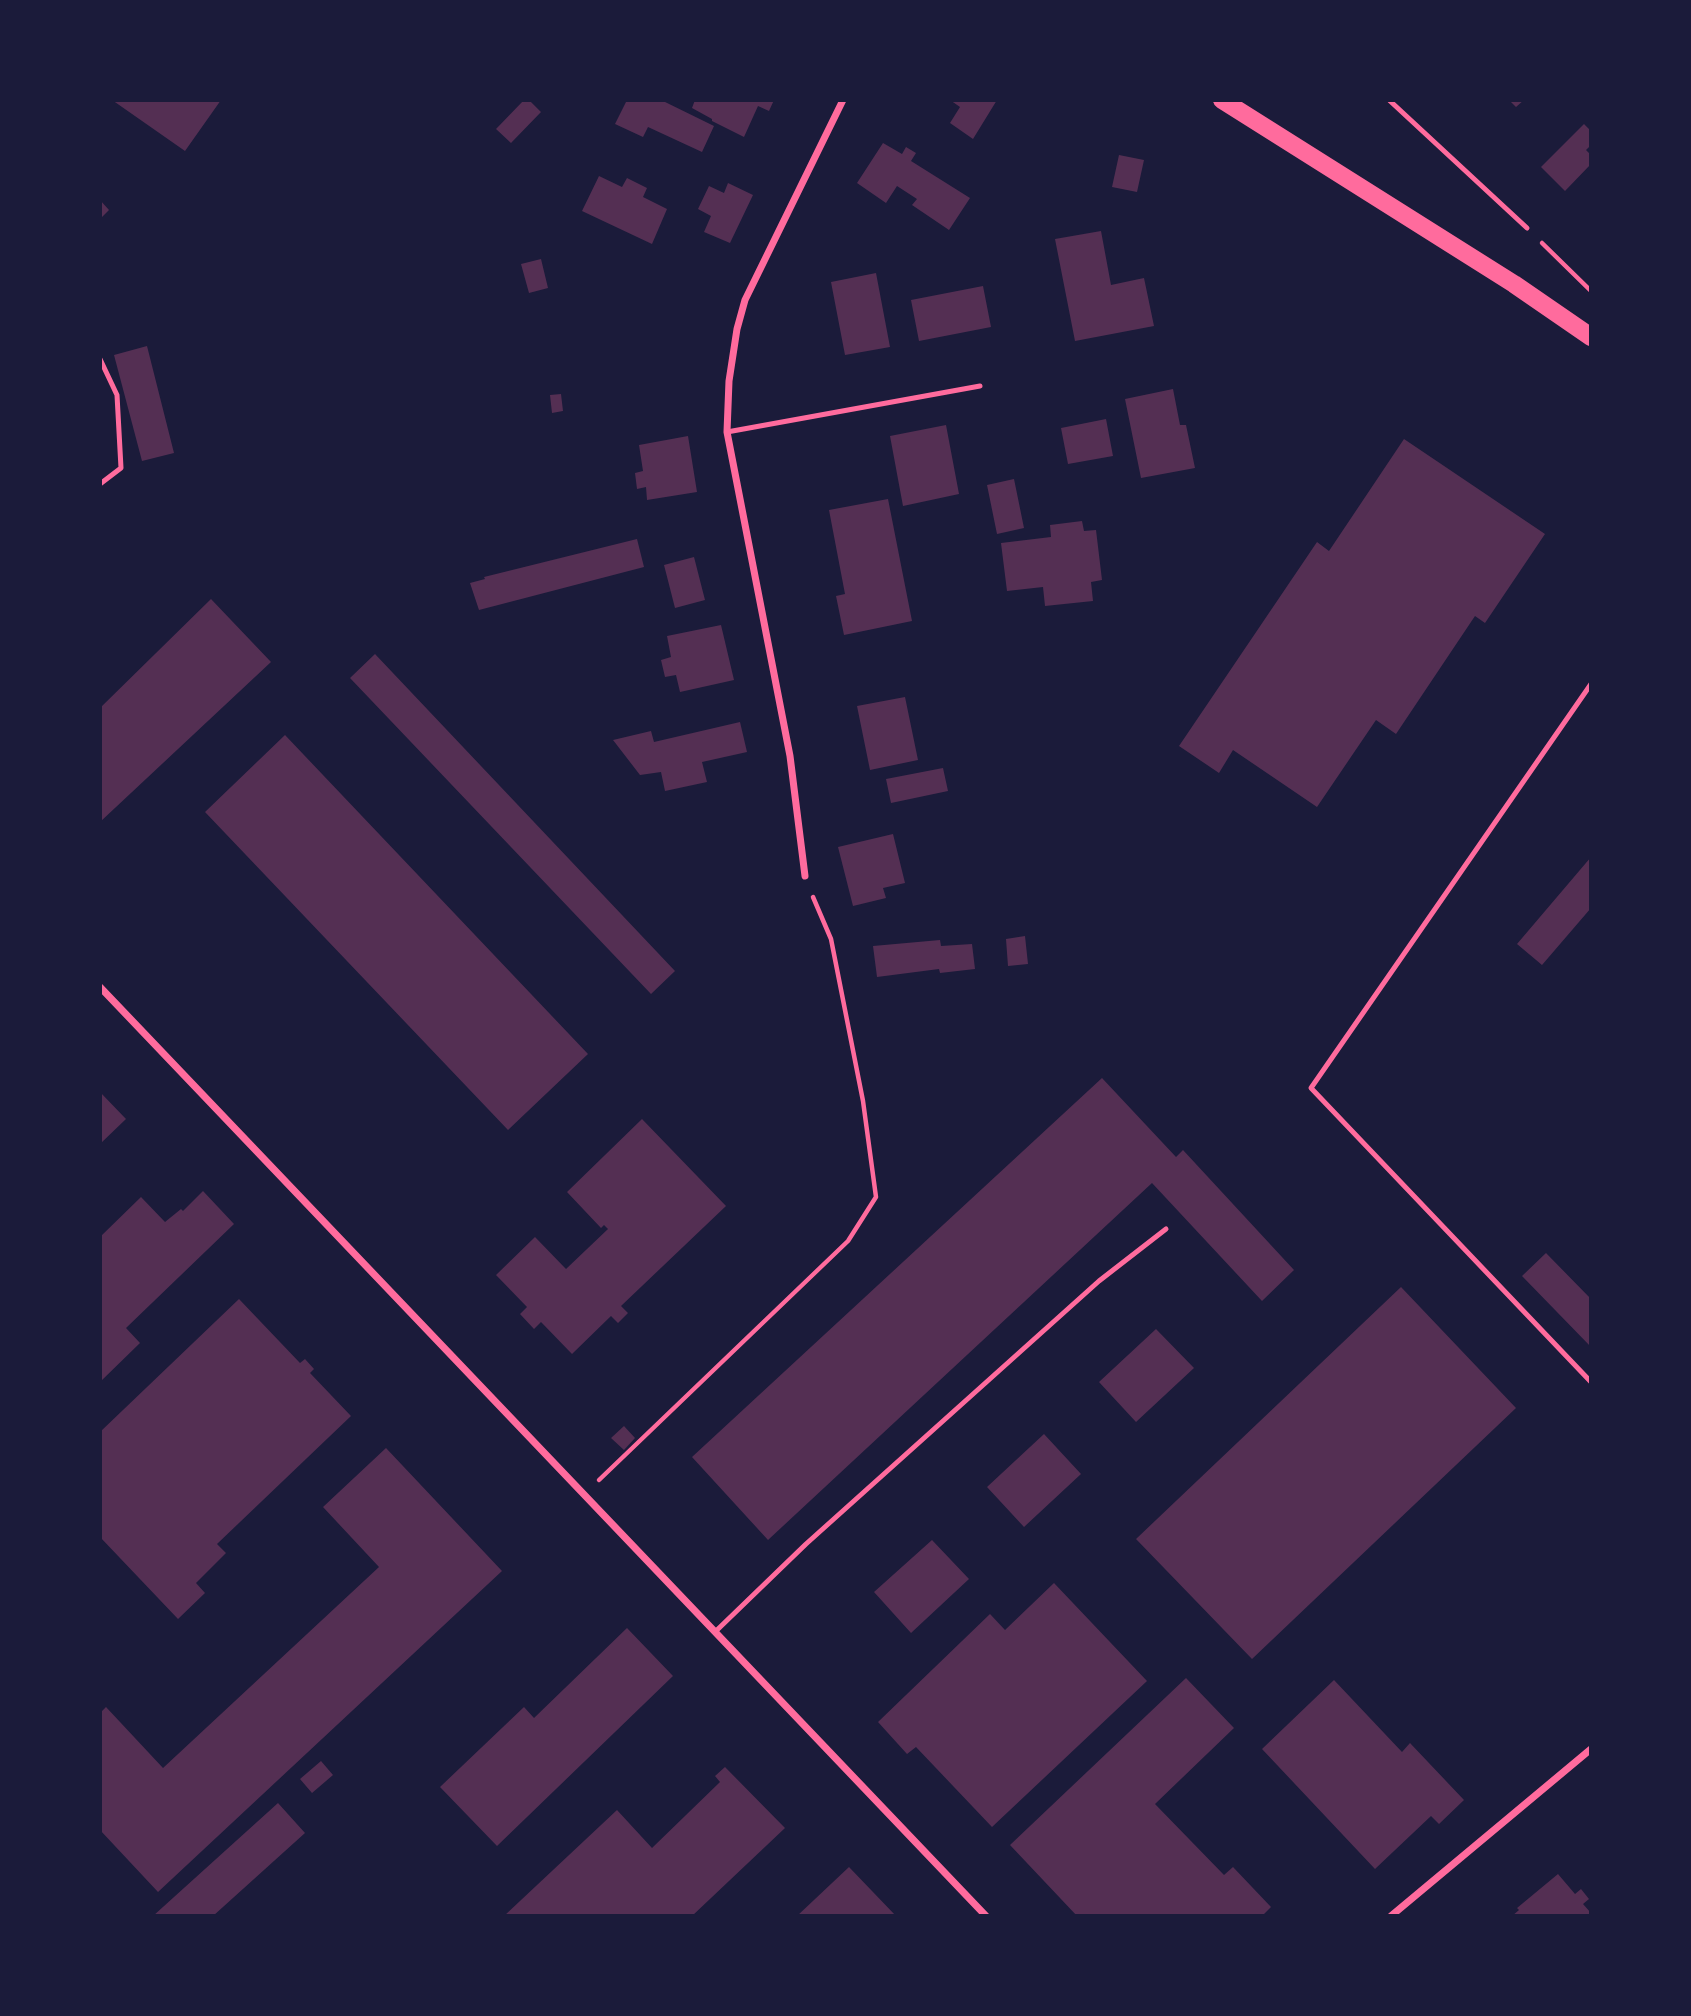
<!DOCTYPE html>
<html>
<head>
<meta charset="utf-8">
<style>
	body { margin:0 }
	#map { position:relative; width:1691px; height:2016px; overflow:hidden; background:#1b1b3a; font-family:Poppins,sans-serif }
	canvas { display:block }
	.frame { position:absolute; inset:0; border:102px solid #1b1b3a; pointer-events:none }
</style>
</head>
<body>
<div id="map">
<canvas width="1691" height="2016"></canvas>
<div class="frame"></div>
</div>
<script>
const ctx = document.querySelector('canvas').getContext('2d');
ctx.lineJoin = 'round';
function fill(path, color) {
  ctx.fillStyle = color;
  ctx.fill(path, 'evenodd');
}
function toPath(rows) {
  const path = new Path2D();
  for (const r of rows) {
    path.moveTo(r[0], r[1]);
    for (let i = 2; i < r.length; i += 2) path.lineTo(r[i], r[i + 1]);
  }
  return path;
}
function strokePath(path, color, width, dash) {
  ctx.strokeStyle = color;
  ctx.lineWidth = width;
  ctx.lineCap = dash ? 'butt' : 'round';
  ctx.setLineDash(dash || []);
  ctx.stroke(path);
}
const building = toPath([
	[112,100,221,100,185,151],
	[524,100,529,100,541,112,511,143,496,129],
	[627,100,661,100,714,126,702,152,648,127,643,137,615,124],
	[695,100,774,100,769,111,758,106,744,137,712,121,712,119,692,108],
	[950,100,997,100,973,139,950,123,960,107],
	[1509,100,1524,100,1516,107],
	[1584,124,1591,131,1591,145,1586,150,1591,155,1591,164,1565,191,1541,167],
	[883,143,902,154,906,147,916,153,911,161,970,198,949,230,912,205,917,199,897,186,886,203,857,183],
	[1119,155,1144,160,1137,192,1112,187],
	[599,176,622,187,627,178,647,188,643,197,667,209,652,244,582,211],
	[728,183,753,195,730,243,704,232,711,216,698,209,709,186,724,193],
	[100,200,109,210,100,219],
	[1101,231,1111,285,1144,278,1154,326,1075,341,1055,239],
	[541,259,548,288,529,293,521,264],
	[876,273,890,347,845,355,831,282],
	[983,286,991,327,919,341,911,300],
	[147,346,174,453,142,461,114,355],
	[1173,389,1180,425,1186,425,1195,468,1141,478,1125,399],
	[561,394,563,411,552,413,550,395],
	[1106,419,1113,456,1068,464,1061,428],
	[946,425,959,494,903,506,890,436],
	[688,436,697,492,647,500,646,487,637,489,635,473,643,471,639,445],
	[1404,439,1545,534,1485,623,1475,616,1396,734,1376,720,1317,807,1233,750,1219,773,1179,746,1317,542,1329,551],
	[1014,479,1024,528,997,534,987,485],
	[888,499,912,621,844,635,836,596,845,594,829,510],
	[1082,521,1084,531,1096,530,1102,580,1091,582,1093,601,1045,606,1043,587,1007,591,1001,543,1051,537,1050,525],
	[637,539,644,567,479,610,470,583,485,579,484,577],
	[694,557,705,600,675,608,664,565],
	[211,599,271,662,100,822,100,708],
	[721,625,734,680,680,692,676,675,665,677,661,660,671,657,667,636],
	[375,654,675,971,651,994,350,678],
	[905,697,918,760,870,770,857,706],
	[740,722,747,752,702,762,707,782,665,791,661,772,640,775,613,740,651,731,654,742],
	[285,735,588,1054,508,1130,205,812],
	[943,768,948,791,891,803,886,779],
	[893,834,905,883,883,888,886,898,853,906,838,847],
	[1591,857,1591,908,1542,965,1517,944],
	[1025,936,1028,964,1008,966,1006,939],
	[940,940,941,946,972,944,975,969,940,973,939,969,877,977,873,946],
	[1102,1078,1176,1157,1183,1150,1294,1270,1262,1301,1152,1183,768,1540,692,1457],
	[100,1092,126,1119,100,1144],
	[642,1119,726,1206,621,1306,628,1313,618,1323,611,1316,572,1354,541,1322,534,1329,520,1314,527,1307,496,1275,535,1237,566,1269,608,1229,604,1225,601,1228,567,1192],
	[203,1191,234,1224,126,1328,140,1343,100,1382,100,1237,141,1197,165,1222,181,1209,183,1211],
	[1546,1253,1591,1299,1591,1347,1522,1276],
	[1401,1287,1516,1408,1252,1659,1136,1539],
	[239,1299,300,1363,305,1359,314,1369,310,1373,351,1416,217,1544,226,1553,196,1583,205,1593,178,1619,100,1537,100,1432],
	[1156,1329,1194,1368,1136,1422,1099,1382],
	[624,1426,635,1438,624,1450,611,1438],
	[1044,1434,1081,1474,1024,1527,987,1487],
	[386,1448,502,1571,158,1892,100,1830,100,1713,106,1707,163,1768,379,1567,323,1507],
	[932,1540,969,1579,911,1633,874,1592],
	[1054,1583,1147,1681,992,1827,916,1747,907,1754,878,1722,990,1614,1005,1630],
	[627,1628,673,1676,497,1846,440,1787,524,1707,534,1718],
	[1186,1678,1234,1728,1155,1804,1224,1875,1233,1867,1271,1907,1262,1916,1077,1916,1010,1845],
	[1334,1680,1402,1752,1410,1743,1464,1800,1439,1824,1431,1816,1375,1869,1262,1749],
	[321,1761,333,1775,312,1793,300,1779],
	[725,1767,785,1828,692,1916,504,1916,617,1810,652,1848,720,1782,715,1776],
	[278,1803,305,1833,213,1916,153,1916],
	[849,1867,896,1916,797,1916],
	[1558,1874,1575,1894,1581,1889,1589,1899,1583,1904,1591,1913,1591,1916,1512,1916,1519,1910,1517,1908]
]);
const path = toPath([
	[1542,243,1591,291],
	[599,1480,848,1241,876,1197,863,1101,831,939,813,897]
]);
const service = toPath([
	[1389,100,1527,228],
	[100,359,117,395,121,468,100,484],
	[727,432,980,386],
	[1591,684,1311,1088,1591,1382],
	[716,1631,806,1544,1099,1281,1166,1229]
]);
const minor = toPath([
	[805,876,790,756,727,432,729,381,737,329,745,300,843,100],
	[100,987,986,1916],
	[1391,1916,1591,1749]
]);
const primary = toPath([
	[1222,100,1514,284,1591,337]
]);
fill(building, '#542f53');
strokePath(path, '#ff6b9d', 4.5);
strokePath(service, '#ff6b9d', 5);
strokePath(minor, '#ff6b9d', 7);
strokePath(primary, '#ff6b9d', 18);
</script>
</body>
</html>
